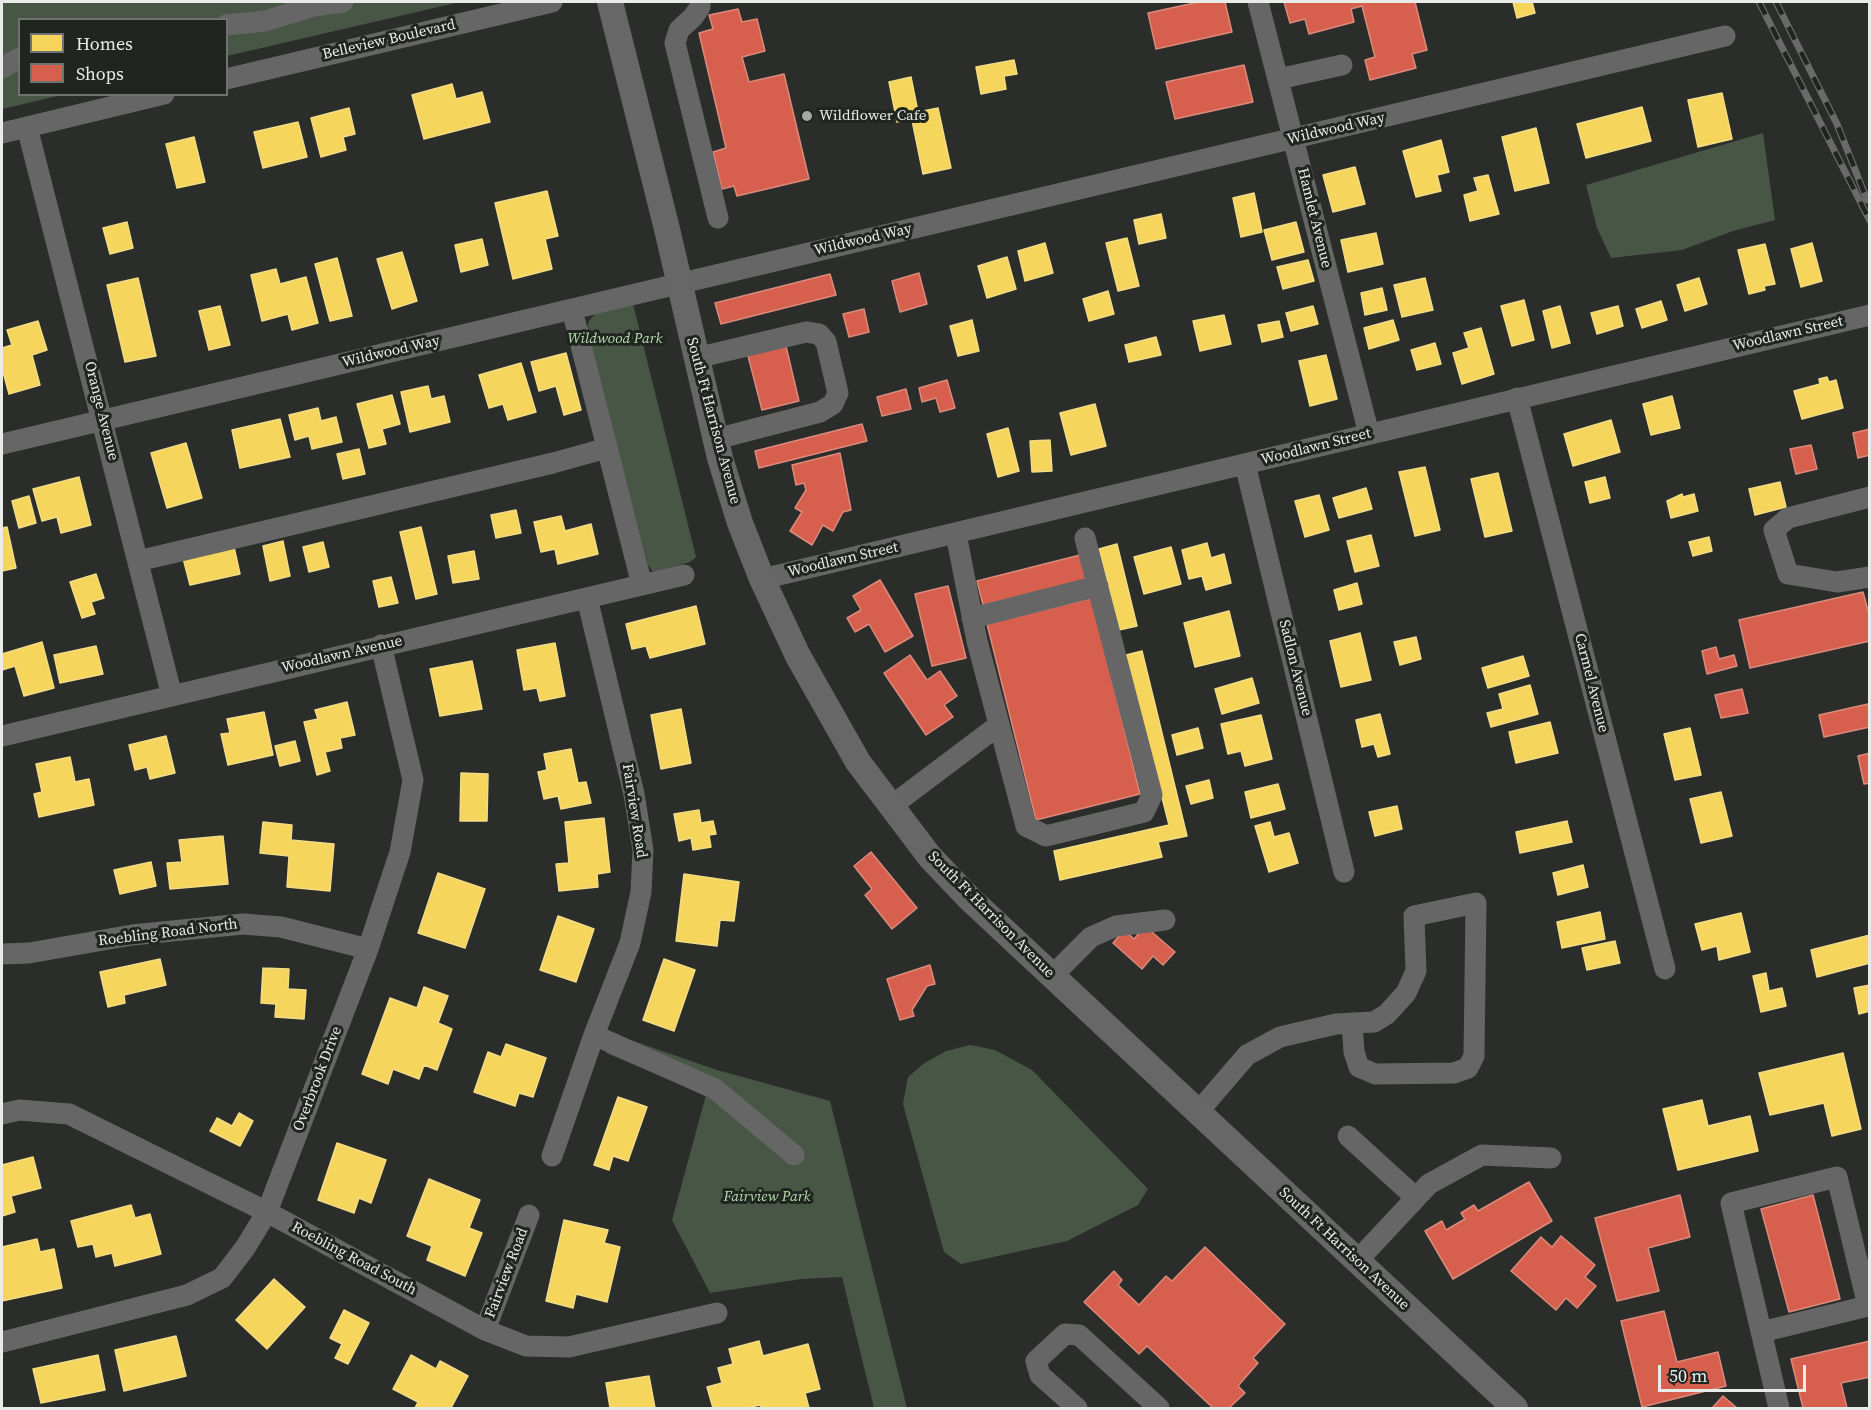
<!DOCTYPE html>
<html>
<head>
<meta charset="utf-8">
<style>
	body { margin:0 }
	#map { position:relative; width:1871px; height:1410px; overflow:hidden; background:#2b2d2a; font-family:"Source Serif 4",serif }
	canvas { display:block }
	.frame { position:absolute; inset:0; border:3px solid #e8ebe8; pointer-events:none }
	.legend { position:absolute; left:18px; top:18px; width:210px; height:78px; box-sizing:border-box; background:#202520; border:2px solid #707470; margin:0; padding:8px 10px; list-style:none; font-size:18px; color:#e8ebe8 }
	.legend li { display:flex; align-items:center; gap:12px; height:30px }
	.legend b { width:30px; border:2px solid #707470 }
	.scale { position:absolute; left:1658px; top:1365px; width:148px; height:27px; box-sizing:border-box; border:3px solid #e8ebe8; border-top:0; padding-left:8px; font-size:18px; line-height:21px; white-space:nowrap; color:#e8ebe8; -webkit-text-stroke:4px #202520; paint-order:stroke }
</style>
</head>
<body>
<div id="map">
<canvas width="1871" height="1410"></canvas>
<div class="frame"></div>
<ul class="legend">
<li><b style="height:16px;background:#f6d55c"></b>Homes</li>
<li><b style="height:16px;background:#d6604d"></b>Shops</li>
</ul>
<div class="scale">50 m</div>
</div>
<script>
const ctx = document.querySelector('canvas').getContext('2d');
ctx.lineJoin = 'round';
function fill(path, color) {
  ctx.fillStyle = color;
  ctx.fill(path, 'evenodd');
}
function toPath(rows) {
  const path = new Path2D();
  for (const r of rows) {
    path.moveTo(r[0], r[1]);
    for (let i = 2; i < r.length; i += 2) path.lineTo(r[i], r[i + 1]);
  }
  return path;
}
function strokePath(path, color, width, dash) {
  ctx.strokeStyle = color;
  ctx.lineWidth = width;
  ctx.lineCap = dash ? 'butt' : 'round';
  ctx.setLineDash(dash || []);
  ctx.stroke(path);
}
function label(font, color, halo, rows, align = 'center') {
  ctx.font = font + ' "Source Serif 4",serif';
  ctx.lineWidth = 6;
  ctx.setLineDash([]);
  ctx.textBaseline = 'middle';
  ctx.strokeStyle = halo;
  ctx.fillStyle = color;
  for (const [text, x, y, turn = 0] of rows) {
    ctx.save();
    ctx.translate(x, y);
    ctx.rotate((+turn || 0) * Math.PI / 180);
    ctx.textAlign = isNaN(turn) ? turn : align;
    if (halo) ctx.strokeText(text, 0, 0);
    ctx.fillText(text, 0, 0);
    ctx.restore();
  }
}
const green = toPath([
	[2,2,460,2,227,56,226,20,20,20,20,94,62,95,2,109],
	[1763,133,1775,220,1733,231,1682,250,1611,258,1597,228,1586,185],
	[633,304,696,557,690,562,653,572,648,565,586,331,589,321,595,314],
	[613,1034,717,1070,830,1101,907,1408,874,1408,842,1277,801,1279,710,1293,672,1220,706,1095,606,1053],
	[970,1045,995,1050,1032,1070,1148,1189,1138,1205,1067,1241,961,1264,944,1252,903,1104,908,1077,923,1064,946,1051]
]);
const homes = toPath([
	[1513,2,1532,2,1535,13,1517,18,1513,2],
	[1014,60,1017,74,1004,76,1006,89,981,94,976,67,1014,60],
	[911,77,918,112,938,108,951,168,923,174,912,120,897,122,889,82,911,77],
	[452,84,456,99,482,92,490,122,424,139,412,95,452,84],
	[1722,93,1732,139,1698,147,1688,100,1722,93],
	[1642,107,1651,141,1586,158,1577,124,1642,107],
	[349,108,355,134,343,137,346,150,321,157,311,118,349,108],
	[298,122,307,157,263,168,254,132,298,122],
	[1536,128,1549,183,1515,191,1502,137,1536,128],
	[194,137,205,182,177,188,166,144,194,137],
	[1441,140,1449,172,1437,175,1441,191,1416,197,1403,151,1441,140],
	[1355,167,1365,204,1333,212,1323,175,1355,167],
	[1488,175,1499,214,1470,221,1464,195,1478,191,1474,178,1488,175],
	[547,191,558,236,545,239,552,269,513,279,495,203,547,191],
	[1254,193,1262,232,1241,237,1233,198,1254,193],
	[1161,214,1166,238,1139,244,1134,220,1161,214],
	[127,222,133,248,110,254,103,228,127,222],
	[1296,222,1304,252,1272,260,1264,230,1296,222],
	[1376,233,1383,264,1348,272,1341,240,1376,233],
	[1127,238,1139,286,1118,291,1106,243,1127,238],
	[482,239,488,265,461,272,455,245,482,239],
	[1045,243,1053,273,1025,281,1018,251,1045,243],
	[1812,243,1822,281,1801,287,1791,249,1812,243],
	[1765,244,1775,284,1764,286,1765,290,1749,294,1738,250,1765,244],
	[402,252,417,301,392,309,377,259,402,252],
	[1007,257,1016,289,987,298,978,266,1007,257],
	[337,258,352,316,330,321,315,264,337,258],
	[1308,260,1314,281,1283,289,1277,267,1308,260],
	[276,269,280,284,306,277,318,323,292,330,288,314,262,321,251,275,276,269],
	[138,278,156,356,125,362,107,285,138,278],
	[1425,278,1433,310,1402,317,1394,285,1425,278],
	[1699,278,1707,304,1685,311,1677,285,1699,278],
	[1382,288,1387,310,1365,315,1361,293,1382,288],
	[1108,291,1114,314,1089,321,1083,299,1108,291],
	[1524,300,1534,340,1512,346,1501,306,1524,300],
	[1661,301,1667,320,1642,328,1636,309,1661,301],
	[220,306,230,345,209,350,199,311,220,306],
	[1313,306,1318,324,1291,331,1286,313,1313,306],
	[1560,306,1570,343,1552,348,1543,311,1560,306],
	[1618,306,1623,326,1597,334,1591,313,1618,306],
	[1224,315,1231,344,1200,351,1193,321,1224,315],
	[972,320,979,351,958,356,950,326,972,320],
	[1393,320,1399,340,1369,349,1364,328,1393,320],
	[38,321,47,350,32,355,40,385,9,394,2,368,2,348,12,345,7,330,38,321],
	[1279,321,1283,337,1262,342,1258,325,1279,321],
	[1481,328,1494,374,1462,384,1453,353,1469,348,1464,333,1481,328],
	[1156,337,1161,355,1129,362,1125,345,1156,337],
	[1435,343,1441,364,1417,370,1411,350,1435,343],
	[566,353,581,410,564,415,556,386,539,391,531,362,566,353],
	[1326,355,1337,399,1310,406,1299,361,1326,355],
	[521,363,536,412,508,420,503,404,489,408,479,375,521,363],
	[1827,377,1829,382,1836,380,1843,408,1802,419,1794,391,1820,384,1819,379,1827,377],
	[428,386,431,399,444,396,450,422,410,432,401,392,428,386],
	[392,395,400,424,382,429,386,444,369,448,357,404,392,395],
	[1672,396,1680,428,1651,435,1643,404,1672,396],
	[1095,404,1106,446,1071,455,1060,413,1095,404],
	[318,408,321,421,336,417,342,442,312,449,309,436,295,440,289,415,318,408],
	[280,419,290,457,240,468,232,430,280,419],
	[1611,420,1620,452,1573,466,1564,434,1611,420],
	[1008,428,1019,471,998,477,987,434,1008,428],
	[1050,440,1052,471,1032,472,1030,441,1050,440],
	[186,443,202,498,167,508,151,453,186,443],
	[359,449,365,474,343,479,337,454,359,449],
	[1425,467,1440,530,1415,536,1399,472,1425,467],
	[1498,473,1512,531,1485,537,1471,479,1498,473],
	[79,477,91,525,61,533,57,517,42,521,33,489,79,477],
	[1605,477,1610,498,1590,503,1585,482,1605,477],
	[1780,482,1786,507,1755,515,1749,489,1780,482],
	[1366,488,1372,509,1339,518,1333,498,1366,488],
	[1682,494,1683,497,1694,494,1698,511,1671,518,1667,501,1682,494],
	[1319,495,1329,530,1305,537,1295,501,1319,495],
	[29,496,36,523,19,528,12,501,29,496],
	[516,510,521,533,496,538,491,515,516,510],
	[561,516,565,531,591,524,598,554,558,564,555,549,541,552,534,522,561,516],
	[7,527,16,568,2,571,2,528,7,527],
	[421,527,437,594,416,599,400,532,421,527],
	[1371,535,1379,566,1355,572,1347,541,1371,535],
	[1709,537,1712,551,1693,556,1689,542,1709,537],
	[283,541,290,576,270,581,263,546,283,541],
	[323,542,329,567,309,572,303,547,323,542],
	[1207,543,1211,558,1224,554,1231,583,1206,590,1202,576,1189,579,1182,550,1207,543],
	[1117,544,1137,626,1119,630,1099,549,1117,544],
	[234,547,240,574,190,585,183,558,234,547],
	[1171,547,1181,584,1144,594,1134,557,1171,547],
	[474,551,479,579,453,583,448,556,474,551],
	[96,574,104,598,91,602,95,614,82,618,70,582,96,574],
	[391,577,398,603,379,607,373,581,391,577],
	[1357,583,1362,604,1339,610,1334,590,1357,583],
	[696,606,705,644,650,658,646,646,632,649,626,624,696,606],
	[1229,611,1240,656,1195,667,1184,623,1229,611],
	[1360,633,1371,680,1341,687,1330,641,1360,633],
	[1416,637,1421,659,1400,665,1394,642,1416,637],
	[42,642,54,688,24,696,15,666,2,670,2,654,42,642],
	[555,643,565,696,540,701,537,688,524,690,517,650,555,643],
	[96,646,103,674,60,683,54,655,96,646],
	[1142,651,1187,836,1158,842,1162,857,1060,880,1054,851,1169,825,1126,655,1142,651],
	[1523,656,1529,676,1488,688,1482,668,1523,656],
	[472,661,482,709,440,716,430,669,472,661],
	[1252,678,1259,703,1222,714,1215,689,1252,678],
	[1530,685,1538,714,1491,727,1487,713,1503,709,1499,694,1530,685],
	[347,702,355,735,340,738,342,748,325,752,330,771,317,775,304,722,318,719,315,710,347,702],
	[681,709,691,763,661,769,651,715,681,709],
	[264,712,273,755,228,765,221,734,230,733,227,719,264,712],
	[1380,714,1390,754,1378,757,1374,744,1362,747,1356,720,1380,714],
	[1261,715,1272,759,1245,766,1241,751,1228,754,1221,724,1261,715],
	[1550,722,1558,753,1516,763,1509,732,1550,722],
	[1198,728,1203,748,1177,755,1172,735,1198,728],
	[1690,728,1701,775,1675,780,1664,734,1690,728],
	[166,736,175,773,150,779,147,767,135,770,129,745,166,736],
	[295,741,300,761,280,766,275,746,295,741],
	[571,749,578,783,586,782,591,803,561,809,558,796,544,799,538,772,547,770,544,754,571,749],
	[70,757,75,782,89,779,94,805,39,817,34,794,42,792,36,764,70,757],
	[461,773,488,774,487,821,460,821,461,773],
	[1209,780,1213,798,1191,804,1186,786,1209,780],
	[1278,784,1285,809,1251,818,1245,792,1278,784],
	[1721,792,1732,836,1701,843,1690,799,1721,792],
	[1397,806,1402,829,1375,836,1369,812,1397,806],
	[699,810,701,823,713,821,716,834,709,835,711,847,693,850,691,838,679,841,674,814,699,810],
	[604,818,610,872,597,874,598,887,559,891,556,864,569,863,565,822,604,818],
	[1567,821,1572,842,1520,853,1516,832,1567,821],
	[263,822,292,825,291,840,334,844,330,891,287,887,289,856,260,853,263,822],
	[1270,822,1274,837,1289,833,1298,863,1269,872,1255,826,1270,822],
	[223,836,228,884,170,889,167,863,182,862,179,840,223,836],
	[151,862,156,886,120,894,114,870,151,862],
	[1583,865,1588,887,1558,895,1553,873,1583,865],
	[438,873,485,889,465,948,418,933,438,873],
	[684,874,739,882,734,921,720,920,717,946,676,941,684,874],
	[1600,912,1605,939,1562,948,1557,922,1600,912],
	[1741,913,1750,952,1719,960,1717,946,1702,950,1695,924,1741,913],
	[558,916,594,929,576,982,540,970,558,916],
	[1870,935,1870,963,1817,977,1811,950,1870,935],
	[1615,941,1620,963,1587,970,1582,948,1615,941],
	[160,959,166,985,124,995,125,1003,108,1007,100,972,160,959],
	[664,959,695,970,674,1031,643,1020,664,959],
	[263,968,289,969,288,989,306,990,304,1019,275,1017,276,1004,261,1003,263,968],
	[1766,973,1769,991,1782,988,1786,1006,1761,1012,1753,976,1766,973],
	[1870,985,1870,1011,1859,1014,1854,988,1870,985],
	[424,987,448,996,438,1023,452,1029,437,1070,424,1065,419,1079,393,1069,388,1084,362,1074,390,998,417,1008,424,987],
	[506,1044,546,1058,533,1097,519,1093,515,1106,474,1092,488,1052,501,1057,506,1044],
	[1843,1053,1861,1129,1832,1136,1824,1103,1770,1115,1759,1073,1843,1053],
	[618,1097,647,1107,628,1161,613,1156,609,1170,594,1165,618,1097],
	[1702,1100,1708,1126,1750,1116,1758,1151,1678,1170,1663,1109,1702,1100],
	[239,1113,253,1121,240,1146,210,1131,217,1118,232,1126,239,1113],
	[337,1143,386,1160,371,1203,359,1198,354,1213,318,1200,337,1143],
	[33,1157,41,1188,11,1196,15,1212,2,1216,2,1165,33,1157],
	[429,1179,480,1200,469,1228,482,1233,465,1276,427,1260,432,1246,407,1236,429,1179],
	[131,1205,135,1218,150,1214,161,1254,115,1266,112,1253,96,1257,93,1244,78,1247,71,1221,131,1205],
	[564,1220,608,1230,604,1243,620,1247,607,1302,576,1294,573,1308,546,1301,564,1220],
	[37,1239,40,1252,54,1249,62,1288,2,1301,2,1247,37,1239],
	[274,1279,305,1307,267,1349,236,1320,274,1279],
	[344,1310,369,1323,348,1364,335,1358,342,1344,330,1338,344,1310],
	[176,1336,186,1376,124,1391,115,1350,176,1336],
	[759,1341,763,1356,808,1344,820,1389,805,1393,809,1408,761,1408,760,1405,747,1408,713,1408,707,1387,722,1383,718,1368,733,1364,729,1349,759,1341],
	[98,1355,105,1390,41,1403,33,1369,98,1355],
	[411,1355,436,1369,440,1361,468,1376,451,1408,415,1408,418,1402,393,1389,411,1355],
	[649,1376,655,1408,610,1408,606,1383,649,1376]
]);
const shops = toPath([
	[1199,2,1225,2,1232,32,1156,49,1148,13,1199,2],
	[1284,2,1415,2,1427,50,1412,54,1416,68,1370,80,1365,60,1375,57,1362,6,1351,9,1354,22,1309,34,1305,19,1290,23,1284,2],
	[738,9,742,22,757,19,765,51,742,57,749,82,784,74,809,179,737,196,734,186,722,189,713,152,726,148,699,33,713,29,709,15,738,9],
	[1244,65,1253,102,1175,119,1166,82,1244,65],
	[919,273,927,304,900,312,892,281,919,273],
	[830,274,836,295,721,324,715,303,830,274],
	[864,309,869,332,849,337,843,314,864,309],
	[785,342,799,401,762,410,747,352,785,342],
	[947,380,955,408,940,412,936,398,922,402,919,388,947,380],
	[906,389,911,409,882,416,877,397,906,389],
	[862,424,867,441,759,468,755,451,862,424],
	[1870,429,1870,455,1858,458,1853,433,1870,429],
	[1811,445,1817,469,1796,474,1790,449,1811,445],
	[840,453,851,510,843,512,833,531,823,525,812,545,790,531,802,512,795,508,806,490,804,483,796,485,792,465,840,453],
	[1080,555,1086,580,983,605,977,581,1080,555],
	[880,580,913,636,885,652,869,624,855,632,847,618,861,610,853,596,880,580],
	[948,586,966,658,932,666,915,594,948,586],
	[1863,592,1870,618,1870,641,1750,668,1739,620,1863,592],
	[1092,598,1140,794,1036,820,987,624,1092,598],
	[1716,647,1719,659,1734,655,1737,666,1707,674,1702,651,1716,647],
	[910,655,927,680,940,671,957,696,944,705,953,717,926,735,884,673,910,655],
	[1742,689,1748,713,1721,718,1715,695,1742,689],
	[1868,704,1870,727,1824,737,1819,715,1868,704],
	[1870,753,1870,783,1864,784,1858,756,1870,753],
	[871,852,917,908,892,929,865,895,872,889,854,866,871,852],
	[1145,926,1175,952,1163,965,1153,956,1142,969,1113,943,1124,930,1134,939,1145,926],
	[930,965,935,984,927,986,912,1010,914,1016,900,1020,887,979,930,965],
	[1529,1182,1552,1221,1453,1279,1425,1231,1442,1221,1446,1230,1465,1219,1461,1213,1474,1205,1478,1211,1529,1182],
	[1680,1195,1690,1237,1648,1248,1659,1291,1617,1301,1595,1218,1680,1195],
	[1813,1195,1840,1299,1789,1312,1761,1209,1813,1195],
	[1561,1236,1595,1265,1585,1277,1596,1286,1577,1308,1566,1298,1556,1310,1511,1271,1541,1237,1552,1247,1561,1236],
	[1205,1247,1285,1324,1253,1358,1258,1363,1238,1386,1245,1393,1229,1408,1213,1408,1147,1346,1139,1354,1084,1302,1114,1271,1122,1280,1118,1285,1139,1305,1166,1276,1172,1281,1205,1247],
	[1664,1311,1677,1362,1718,1352,1726,1386,1642,1407,1621,1321,1664,1311],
	[1870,1341,1870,1377,1841,1383,1847,1408,1803,1408,1791,1359,1870,1341],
	[1723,1396,1737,1408,1712,1408,1723,1396]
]);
const minor = toPath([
	[700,2,700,7,693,17,679,30,675,43,718,218],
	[1258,2,1369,434],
	[226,25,265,21,314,6,343,2],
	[2,68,20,58],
	[226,79,552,2],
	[1278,79,1342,65],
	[27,127,172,696],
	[2,133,164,94],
	[572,310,642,585],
	[696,358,806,332,819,334,826,342,838,393,833,404,820,412,716,439],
	[1517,398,1665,969],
	[2,444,1725,36],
	[1245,464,1344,872],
	[1870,497,1788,518,1774,530,1788,574,1837,582,1870,577],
	[956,534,977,641,1026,826,1046,836,1144,812,1152,795,1085,538],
	[138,561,553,463,607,448],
	[762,579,1870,315],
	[972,618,1098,586],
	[2,736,684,575],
	[890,807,999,725],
	[2,954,29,953,132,935,243,924,281,927,368,949],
	[1052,976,1091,937,1116,926,1165,920],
	[594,1035,715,1089,794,1155],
	[1198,1112,1247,1055,1280,1037,1336,1024,1374,1022,1387,1014,1406,993,1416,971,1414,916,1476,903,1474,1056,1468,1068,1454,1073,1375,1074,1359,1067,1354,1052,1352,1023],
	[2,1114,19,1110,69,1114,267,1212,485,1330,526,1346,569,1347,717,1313],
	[1348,1136,1416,1198],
	[552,1156,594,1035,630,943,641,892,643,850,634,794,587,598],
	[1357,1261,1429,1184,1482,1155,1551,1158],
	[485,1330,529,1215],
	[1761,1332,1868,1306,1837,1177,1731,1203,1779,1408],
	[2,1342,187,1295,222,1278,245,1248,267,1212,368,949,400,852,413,780,381,645],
	[1077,1408,1040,1375,1036,1361,1065,1334,1079,1335,1159,1408]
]);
const major = toPath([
	[610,2,667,229,720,458,740,523,762,579,798,656,858,762,930,857,969,898,1515,1408]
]);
const rail = toPath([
	[1759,2,1870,221],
	[1776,2,1837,124,1867,200]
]);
const markers = [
	[807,116,6,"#a6a8a6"]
];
const streetNames = [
	["Belleview Boulevard",389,40,-13],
	["Wildwood Way",1336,129,-13],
	["Hamlet Avenue",1314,218,76],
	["Wildwood Way",863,240,-13],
	["Woodlawn Street",1788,334,-13],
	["Wildwood Way",391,352,-13],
	["Orange Avenue",101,411,76],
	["South Ft Harrison Avenue",713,421,75],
	["Woodlawn Street",1316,447,-14],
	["Woodlawn Street",843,560,-13],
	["Woodlawn Avenue",342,655,-13],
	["Sadlon Avenue",1295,668,76],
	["Carmel Avenue",1591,683,76],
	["Fairview Road",634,811,81],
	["South Ft Harrison Avenue",991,915,45],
	["Roebling Road North",168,933,-7],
	["Overbrook Drive",318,1079,-69],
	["South Ft Harrison Avenue",1344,1249,43],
	["Roebling Road South",354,1259,28],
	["Fairview Road",507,1273,-69]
];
const poiNames = [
	["Wildflower Cafe",819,116]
];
const parkNames = [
	["Wildwood Park",615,339],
	["Fairview Park",767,1197]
];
fill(green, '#485646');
fill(homes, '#f6d55c');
strokePath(homes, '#f2dc86', 1.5);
fill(shops, '#d6604d');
strokePath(shops, '#db8a7c', 1.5);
strokePath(minor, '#666', 21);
strokePath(major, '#666766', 26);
strokePath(rail, '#696a69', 7);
strokePath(rail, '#202520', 4.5, [14]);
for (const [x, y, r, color] of markers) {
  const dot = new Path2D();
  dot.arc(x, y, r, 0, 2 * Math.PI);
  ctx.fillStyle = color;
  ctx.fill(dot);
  strokePath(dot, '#202520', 2);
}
label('15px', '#e8ebe8', '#202520', streetNames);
label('15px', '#e8ebe8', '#202520', poiNames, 'left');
label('italic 15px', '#b6dbaf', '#202520', parkNames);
</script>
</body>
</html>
